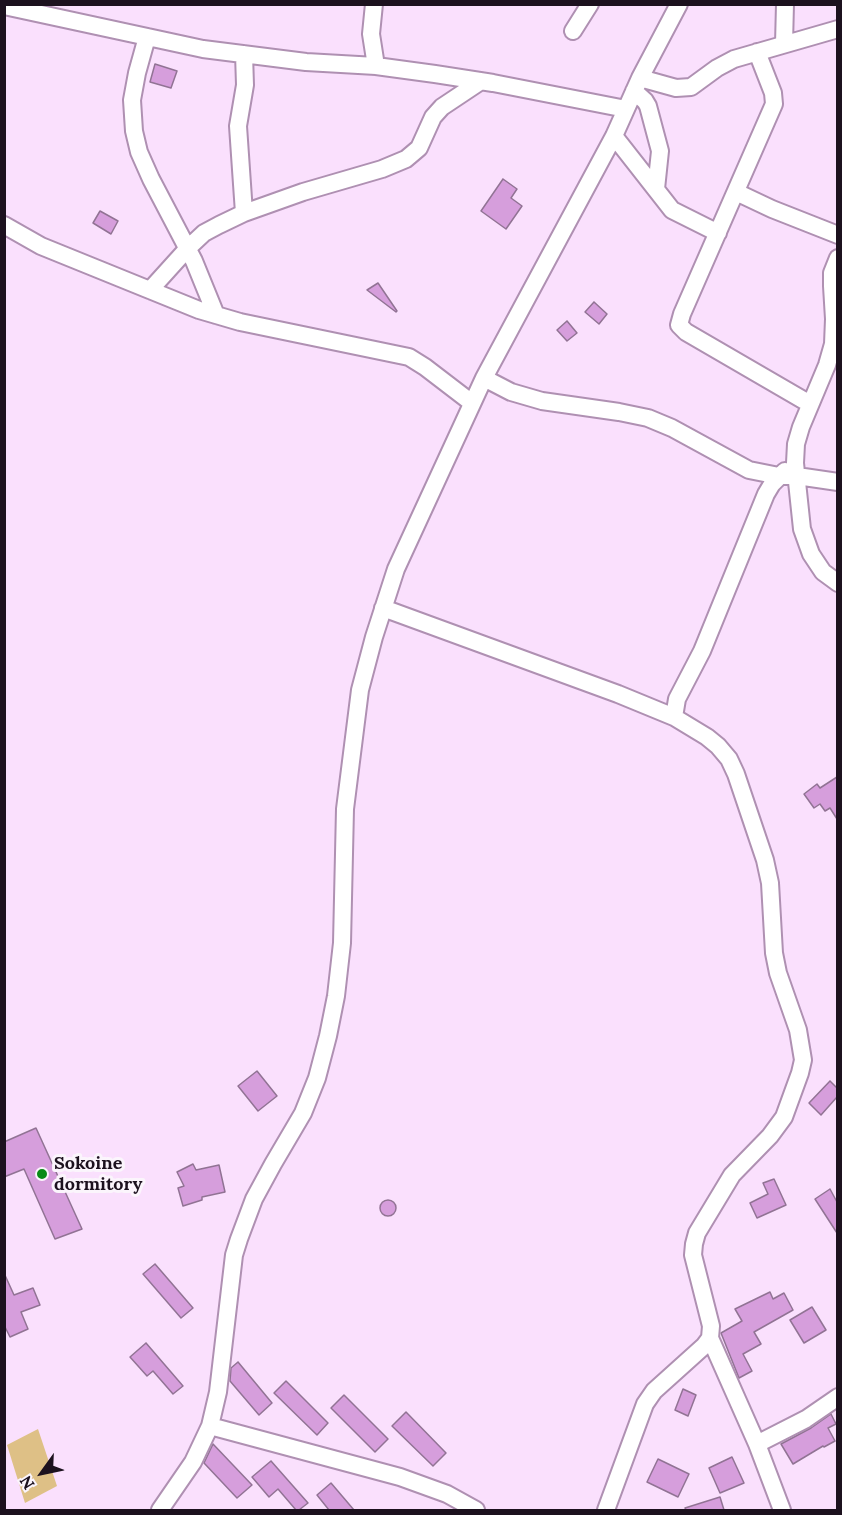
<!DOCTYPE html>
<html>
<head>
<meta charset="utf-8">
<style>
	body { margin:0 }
	#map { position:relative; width:842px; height:1515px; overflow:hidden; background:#fae0fd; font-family:Lora,serif }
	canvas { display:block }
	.frame { position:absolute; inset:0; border:6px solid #1c111e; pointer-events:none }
	.north { position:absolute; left:12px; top:1443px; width:60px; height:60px; -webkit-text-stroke:4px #fbf5fc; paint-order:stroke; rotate:237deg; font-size:16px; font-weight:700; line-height:24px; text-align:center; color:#1c111e }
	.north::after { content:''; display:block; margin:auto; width:21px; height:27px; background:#1c111e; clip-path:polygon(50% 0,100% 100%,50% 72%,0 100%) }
</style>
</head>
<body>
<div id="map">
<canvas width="842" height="1515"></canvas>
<div class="frame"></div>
<div class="north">N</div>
</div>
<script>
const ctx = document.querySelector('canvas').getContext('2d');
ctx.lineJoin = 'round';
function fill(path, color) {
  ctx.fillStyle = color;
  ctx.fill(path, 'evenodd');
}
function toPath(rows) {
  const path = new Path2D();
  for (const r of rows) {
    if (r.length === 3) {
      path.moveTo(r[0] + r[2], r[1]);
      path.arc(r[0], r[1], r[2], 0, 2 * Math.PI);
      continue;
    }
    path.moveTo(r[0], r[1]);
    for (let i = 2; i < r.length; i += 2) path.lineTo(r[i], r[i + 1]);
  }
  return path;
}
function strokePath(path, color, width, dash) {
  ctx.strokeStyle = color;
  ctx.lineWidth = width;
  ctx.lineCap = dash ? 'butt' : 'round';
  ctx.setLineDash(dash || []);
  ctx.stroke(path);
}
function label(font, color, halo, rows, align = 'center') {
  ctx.font = font + ' Lora,serif';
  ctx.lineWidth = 6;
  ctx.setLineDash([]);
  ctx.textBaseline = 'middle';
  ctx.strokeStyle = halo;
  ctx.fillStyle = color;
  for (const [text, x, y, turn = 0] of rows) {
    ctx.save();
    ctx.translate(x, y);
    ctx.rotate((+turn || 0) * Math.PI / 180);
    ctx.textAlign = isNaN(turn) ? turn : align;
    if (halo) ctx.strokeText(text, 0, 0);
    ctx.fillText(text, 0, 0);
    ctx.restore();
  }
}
const green = toPath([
	[38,1429,57,1486,25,1503,7,1445]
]);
const building = toPath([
	[155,64,177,71,171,88,150,82,155,64],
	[503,179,517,189,511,198,522,206,506,229,481,211,503,179],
	[100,211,118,221,111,234,93,223,100,211],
	[378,283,397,311,396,312,367,290,378,283],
	[594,302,607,314,599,324,585,312,594,302],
	[567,321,577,333,567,341,557,330,567,321],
	[837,777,837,819,830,808,825,811,820,804,814,808,804,794,817,784,820,788,837,777],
	[257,1071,277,1096,258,1111,238,1086,257,1071],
	[830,1081,837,1088,837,1097,821,1115,809,1103,830,1081],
	[36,1128,82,1229,55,1239,24,1169,4,1177,4,1142,36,1128],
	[193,1164,196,1170,219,1165,225,1192,202,1197,202,1200,183,1206,178,1188,184,1186,177,1172,193,1164],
	[774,1179,786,1205,757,1218,750,1203,768,1194,763,1183,774,1179],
	[830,1189,837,1202,837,1233,815,1199,830,1189],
	[388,1208,8],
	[155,1264,193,1308,181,1318,143,1274,155,1264],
	[4,1273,14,1295,33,1288,40,1305,21,1312,28,1329,10,1337,4,1325,4,1273],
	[770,1292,773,1299,784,1293,793,1310,754,1332,761,1344,743,1354,752,1371,739,1378,721,1333,742,1321,735,1309,770,1292],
	[812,1307,826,1330,804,1343,790,1320,812,1307],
	[146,1343,183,1386,173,1394,153,1371,147,1376,130,1357,146,1343],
	[238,1362,272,1403,259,1415,230,1381,231,1368,238,1362],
	[286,1381,328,1423,317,1435,274,1393,286,1381],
	[683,1389,696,1395,688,1416,675,1410,683,1389],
	[344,1395,388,1439,375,1452,331,1408,344,1395],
	[406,1412,446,1453,433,1466,392,1426,406,1412],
	[831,1414,836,1424,828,1428,835,1441,824,1447,823,1446,793,1464,781,1444,811,1428,831,1414],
	[213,1444,252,1485,237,1498,204,1463,213,1444],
	[732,1457,744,1483,720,1493,709,1468,732,1457],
	[658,1459,689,1474,678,1497,647,1482,658,1459],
	[271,1461,308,1503,299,1510,296,1510,278,1489,269,1497,252,1477,271,1461],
	[331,1483,354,1510,329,1510,317,1495,331,1483],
	[720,1497,724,1510,686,1510,685,1508,720,1497]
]);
const street = toPath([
	[374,4,371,34,376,66],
	[4,6,203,49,306,62,376,66,435,74,493,83,626,109],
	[573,31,590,4],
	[147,37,137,73,132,100,134,131,139,152,151,179,194,261,216,315],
	[784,44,785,4],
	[757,52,773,93,774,104,682,314,679,325,686,332,810,404],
	[244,54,245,85,238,126,244,213],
	[640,78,676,88,691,87,717,68,734,59,838,29],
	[634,91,645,101,648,106,660,151,656,189],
	[614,136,672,210,718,233],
	[736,192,772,209,838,235],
	[4,225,41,246,199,310,240,322,409,357,425,367,472,403],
	[838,258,832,273,832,286,834,319,833,344,827,365,801,427,796,444,795,463,802,529,811,554,823,572,838,583],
	[150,290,188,248,204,233,219,225,244,213,303,192,382,169,406,159,419,148,433,117,442,107,481,81],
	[484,378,511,392,542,401,619,412,648,418,672,428,749,470,779,476,797,476,838,482],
	[383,608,618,694,674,717,707,737,718,746,729,759,736,774,765,860,770,883,774,953,778,973,798,1030,803,1060,800,1073,784,1117,770,1136,732,1175,697,1233,694,1244,693,1255,711,1326,710,1338,704,1346,654,1391,645,1404,606,1510],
	[674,717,677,699,702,651,766,494,772,484,785,471],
	[710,1338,757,1444,782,1510],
	[210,1426,400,1477,447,1494,476,1510],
	[757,1444,806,1419,838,1397],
	[160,1510,193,1462,210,1426,218,1392,234,1255,239,1239,254,1199,273,1164,303,1113,317,1078,328,1036,336,996,342,943,345,809,360,690,374,637,396,569,484,378,614,136,640,78,679,4]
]);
const markers = [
	[42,1174,6,"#0a8b17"]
];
const poiNames = [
	["Sokoine",54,1164],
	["dormitory",54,1185]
];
fill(green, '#dec086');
fill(building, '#d69edc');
strokePath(building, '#917394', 1.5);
strokePath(street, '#af90b2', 20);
strokePath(street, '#fff', 16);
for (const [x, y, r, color] of markers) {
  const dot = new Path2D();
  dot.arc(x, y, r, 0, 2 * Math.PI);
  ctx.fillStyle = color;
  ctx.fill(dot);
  strokePath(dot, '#fbf5fc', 2);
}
label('bold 18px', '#1c111e', '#fbf5fc', poiNames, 'left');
</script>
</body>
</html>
